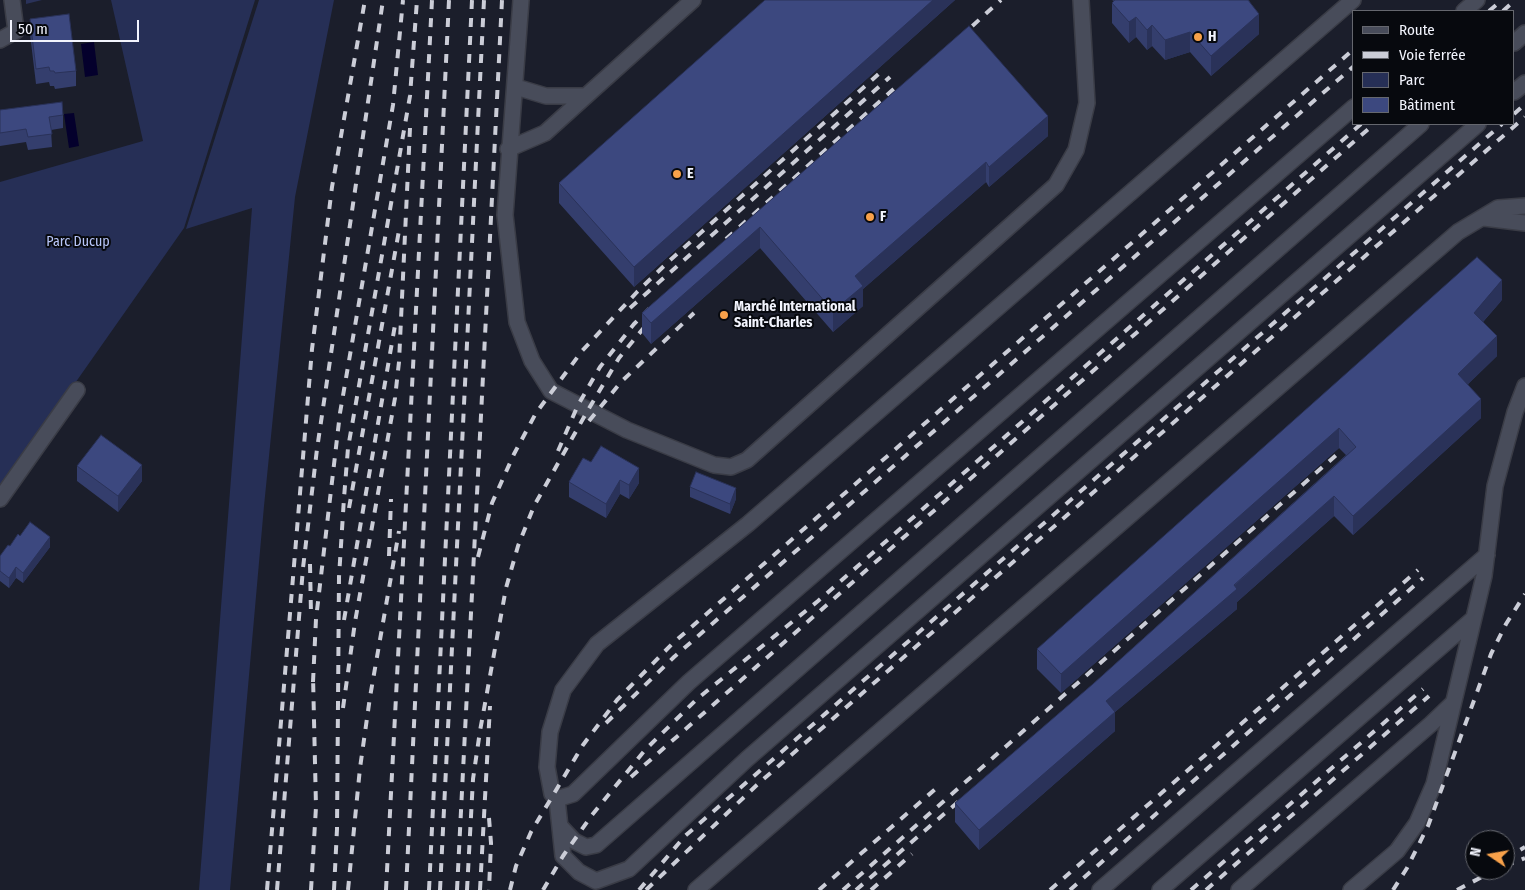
<!DOCTYPE html>
<html>
<head>
<meta charset="utf-8">
<style>
	body { margin:0 }
	#map { position:relative; width:1525px; height:890px; overflow:hidden; background:#1b1e2b; font-family:"Fira Sans Condensed",sans-serif }
	canvas { display:block }
	.legend { position:absolute; left:1352px; top:10px; width:162px; height:115px; box-sizing:border-box; background:#07090e; border:1px solid #65676e; margin:0; padding:6px 9px; list-style:none; font-size:15px; color:#f2f4fd }
	.legend li { display:flex; align-items:center; gap:10px; height:25px }
	.legend b { width:25px; border:1px solid #65676e }
	.north { position:absolute; left:1465px; top:830px; width:50px; height:50px; box-sizing:border-box; background:#07090e; border:1px solid #65676e; border-radius:50%; rotate:282deg; font-size:14px; font-weight:700; line-height:20px; text-align:center; color:#f2f4fd }
	.north::after { content:''; display:block; margin:auto; width:18px; height:22px; background:#f8a14a; clip-path:polygon(50% 0,100% 100%,50% 72%,0 100%) }
	.scale { position:absolute; left:10px; top:20px; width:129px; height:22px; box-sizing:border-box; border:2px solid #f2f4fd; border-top:0; padding-left:6px; font-size:15px; line-height:18px; white-space:nowrap; color:#f2f4fd; -webkit-text-stroke:4px #07090e; paint-order:stroke }
</style>
</head>
<body>
<div id="map">
<canvas width="1525" height="890"></canvas>
<ul class="legend">
<li><b style="height:6px;background:#484c5a"></b>Route</li>
<li><b style="height:6px;background:#cbcdd7"></b>Voie ferrée</li>
<li><b style="height:14px;background:#262f56"></b>Parc</li>
<li><b style="height:14px;background:#3c487f"></b>Bâtiment</li>
</ul>
<div class="north">N</div>
<div class="scale">50 m</div>
</div>
<script>
const ctx = document.querySelector('canvas').getContext('2d');
ctx.lineJoin = 'round';
function fill(path, color) {
  ctx.fillStyle = color;
  ctx.fill(path, 'evenodd');
}
function toPath(rows) {
  const path = new Path2D();
  for (const r of rows) {
    path.moveTo(r[0], r[1]);
    for (let i = 2; i < r.length; i += 2) path.lineTo(r[i], r[i + 1]);
  }
  return path;
}
function strokePath(path, color, width, dash) {
  ctx.strokeStyle = color;
  ctx.lineWidth = width;
  ctx.lineCap = dash ? 'butt' : 'round';
  ctx.setLineDash(dash || []);
  ctx.stroke(path);
}
function label(font, color, halo, rows, align = 'center') {
  ctx.font = font + ' "Fira Sans Condensed",sans-serif';
  ctx.lineWidth = 4;
  ctx.setLineDash([]);
  ctx.textBaseline = 'middle';
  ctx.strokeStyle = halo;
  ctx.fillStyle = color;
  for (const [text, x, y, turn = 0] of rows) {
    ctx.save();
    ctx.translate(x, y);
    ctx.rotate((+turn || 0) * Math.PI / 180);
    ctx.textAlign = isNaN(turn) ? turn : align;
    if (halo) ctx.strokeText(text, 0, 0);
    ctx.fillText(text, 0, 0);
    ctx.restore();
  }
}
const green = toPath([
	[111,0,255,0,184,228,0,490,0,182,143,141],
	[259,0,334,0,295,197,264,506,230,890,199,890,252,208,186,229]
]);
const water = toPath([
	[94,42,98,75,85,77,81,44],
	[74,113,79,146,69,148,64,114]
]);
const minor = toPath([
	[521,0,505,215,517,322,532,361,551,391,627,430,714,465,731,467,747,460,1056,185,1076,150,1087,103,1081,0],
	[1353,0,748,524,597,644,563,690,550,732,547,767,552,794,557,799,573,794,689,682,1354,107],
	[1464,11,1477,0],
	[0,40,16,31,12,0],
	[1514,43,1525,33],
	[1514,92,1525,83],
	[586,96,693,0],
	[508,149,545,133,586,96,546,96,516,87],
	[1484,218,1525,223],
	[0,499,77,390],
	[557,799,563,856,579,872,596,881,629,869,747,759,1478,124],
	[560,826,574,841,586,847,596,845,1421,124],
	[696,890,1458,232,1498,208,1525,206],
	[1100,890,1487,555],
	[1160,890,1473,619],
	[1239,890,1431,724,1453,703],
	[1351,890,1397,851,1417,823,1434,784,1484,576,1495,486,1515,412,1525,386]
]);
const rail = toPath([
	[1489,11,1502,0],
	[1503,11,1515,0],
	[959,38,1001,0],
	[1514,114,1525,104],
	[726,239,897,86],
	[630,308,890,77],
	[589,421,621,382,694,313],
	[558,451,578,405,600,367,634,324,652,306],
	[349,508,400,225],
	[389,556,391,499],
	[478,557,492,503,514,454,536,413,582,351,637,292,667,263,883,70],
	[310,564,311,614],
	[344,620,395,325],
	[313,682,316,619,340,413,393,105,403,0],
	[343,708,355,622,395,398,399,362,410,128],
	[606,723,674,657,1354,66],
	[631,777,1374,124],
	[489,818,491,843,489,890],
	[1505,859,1525,847],
	[1505,866,1525,858],
	[267,890,312,349,332,187,365,0],
	[277,890,303,568,317,449,383,0],
	[311,890,316,807,313,676],
	[334,890,337,829,339,577,344,498,348,448,410,96,417,0],
	[348,890,360,768,370,697,399,531],
	[386,890,432,0],
	[406,890,449,0],
	[429,890,472,0],
	[440,890,484,0],
	[457,890,502,0],
	[467,890,473,779,480,731,506,588,518,546,534,506,588,410,619,358,651,319],
	[480,890,490,706],
	[510,890,516,866,531,832,583,745,617,700,672,644,1354,49],
	[543,890,563,856,592,815,645,750,697,699,818,601,1361,124],
	[639,890,685,836,1502,124],
	[646,890,759,783,1525,117],
	[819,890,940,785],
	[843,890,1351,442],
	[856,890,965,796],
	[871,890,912,854],
	[1050,890,1418,570],
	[1070,890,1423,578],
	[1191,890,1423,689],
	[1206,890,1429,696],
	[1393,890,1407,868,1428,826,1491,654,1506,624,1525,594],
	[1457,890,1495,870]
]);
const wall = toPath([
	[765,0,955,0,634,287,559,203,559,183],
	[1112,0,1249,0,1259,34,1211,76,1190,52,1165,60,1152,46,1147,50,1136,37,1129,43,1112,23,1112,3,1114,1],
	[30,19,76,71,76,86,55,89,54,86,50,86,49,82,36,84,30,34],
	[969,26,1048,136,989,187,986,182,863,289,863,306,833,332,760,248,651,344,642,333,642,313],
	[0,110,63,115,63,128,51,130,52,147,28,150,26,142,0,146],
	[1502,300,1483,322,1497,356,1468,384,1481,418,1353,535,1334,516,1237,602,1237,609,1115,712,1115,731,979,850,955,822,955,803,1093,684,1346,455,1339,448,1061,693,1037,669,1037,649],
	[591,462,639,483,629,499,620,494,606,518,569,497,569,482],
	[77,466,142,481,118,512,77,481],
	[690,487,736,499,730,514,690,497],
	[20,536,50,547,23,583,16,578,9,588,0,581,0,556]
]);
const shadedWall = toPath([
	[26,0,42,0,26,4],
	[933,0,955,0,634,287,634,267],
	[1259,14,1259,34,1211,76,1211,56],
	[1136,17,1136,37,1129,43,1129,22],
	[1152,25,1152,46,1147,50,1147,30],
	[1190,32,1190,52,1165,60,1165,40],
	[1048,116,1048,136,989,187,989,167],
	[986,162,986,182,863,289,863,306,833,332,833,311,855,276],
	[760,227,760,248,651,344,651,323],
	[1502,280,1502,300,1474,332,1474,313],
	[1497,336,1497,356,1458,394,1458,374],
	[1481,399,1481,418,1353,535,1353,516],
	[1339,428,1339,448,1061,693,1061,674],
	[142,465,142,481,118,512,118,496],
	[639,468,639,483,629,499,629,485],
	[620,480,620,494,606,518,606,504],
	[736,488,736,499,730,514,730,504],
	[1334,496,1334,516,1237,602,1237,609,1115,712,1115,731,979,850,979,830,1106,701],
	[50,537,50,547,23,583,23,573],
	[16,567,16,578,9,588,9,578]
]);
const building = toPath([
	[765,0,933,0,634,267,559,183,765,0],
	[1115,0,1248,0,1259,14,1211,56,1190,32,1165,40,1152,25,1147,30,1136,17,1129,22,1112,3,1115,0],
	[69,14,76,71,55,73,54,71,50,71,49,67,36,69,30,19,69,14],
	[969,26,1048,116,989,167,986,162,855,276,863,286,833,311,760,227,651,323,642,313,969,26],
	[62,102,63,115,49,117,52,134,28,137,26,129,0,133,0,110,62,102],
	[1477,257,1502,280,1474,313,1497,336,1458,374,1481,399,1353,516,1334,496,1234,585,1237,589,1106,701,1115,712,979,830,955,803,1093,684,1356,447,1339,428,1061,674,1037,649,1477,257],
	[101,435,142,465,118,496,77,466,101,435],
	[601,446,639,468,629,485,620,480,606,504,569,482,583,458,591,462,601,446],
	[696,472,736,488,730,504,690,487,696,472],
	[30,522,50,537,23,573,16,567,9,578,0,571,0,556,8,545,10,546,18,534,20,536,30,522]
]);
const markers = [
	[1198,37,5,"#f8a14a"],
	[677,174,5,"#f8a14a"],
	[870,217,5,"#f8a14a"],
	[724,315,5,"#f8a14a"]
];
const poiNames = [
	["H",1208,37],
	["E",687,174],
	["F",880,217],
	["Marché International",734,307],
	["Saint-Charles",734,323]
];
const parkNames = [
	["Parc Ducup",78,242]
];
fill(green, '#262f56');
fill(water, '#04002c');
strokePath(minor, '#3a3c46', 18);
strokePath(minor, '#484c5a', 15);
strokePath(rail, '#cbcdd7', 4, [9, 9]);
fill(wall, '#343e6d');
fill(shadedWall, '#2a3259');
fill(building, '#3c487f');
strokePath(building, '#2a3259', 1);
for (const [x, y, r, color] of markers) {
  const dot = new Path2D();
  dot.arc(x, y, r, 0, 2 * Math.PI);
  ctx.fillStyle = color;
  ctx.fill(dot);
  strokePath(dot, '#07090e', 2);
}
label('bold 14px', '#f2f4fd', '#07090e', poiNames, 'left');
label('14px', '#b8c6f9', '#07090e', parkNames);
</script>
</body>
</html>
